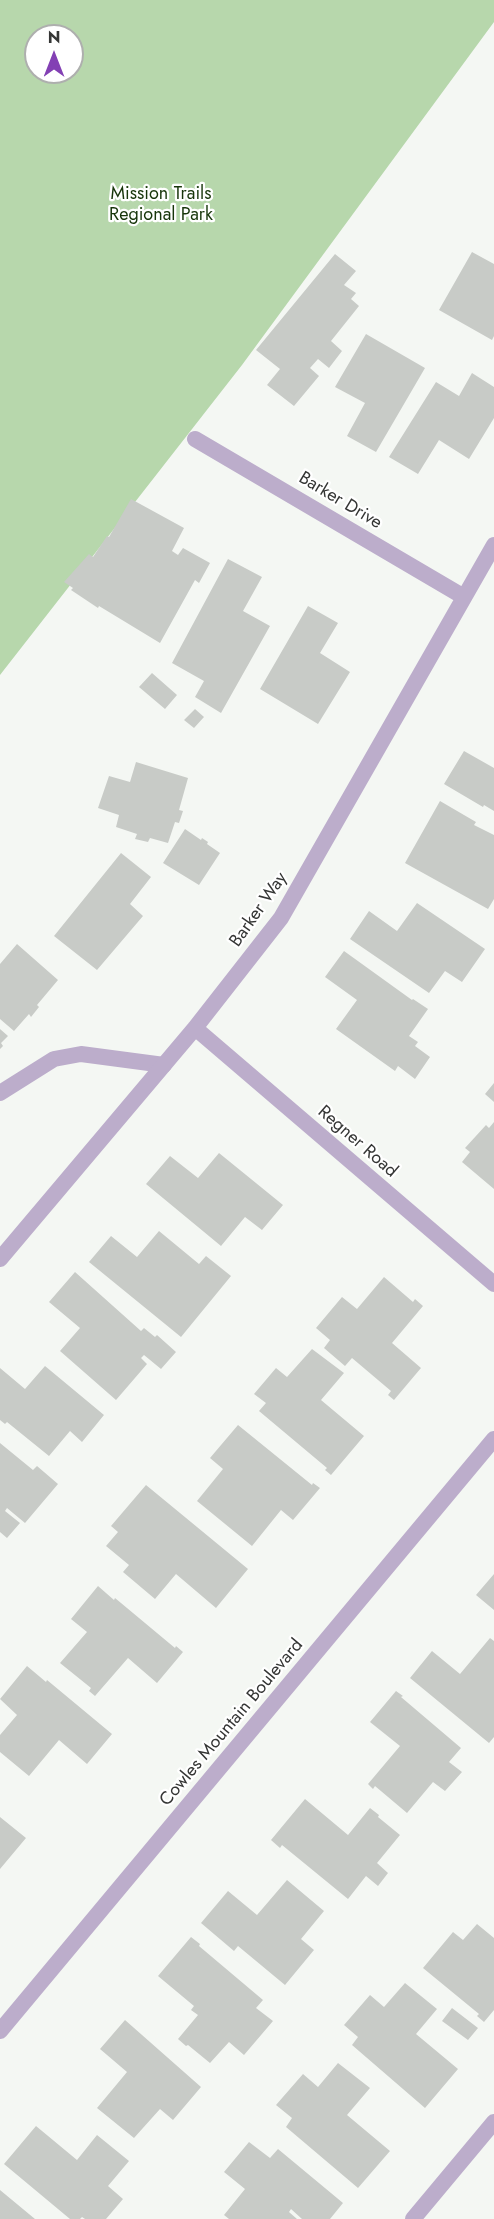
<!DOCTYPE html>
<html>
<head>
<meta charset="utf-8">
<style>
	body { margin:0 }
	#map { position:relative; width:494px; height:2219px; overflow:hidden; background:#f4f7f3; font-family:Jost,sans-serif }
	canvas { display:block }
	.north { position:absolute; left:24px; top:24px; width:60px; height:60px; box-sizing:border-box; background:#fff; border:2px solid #aeafae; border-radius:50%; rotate:0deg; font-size:16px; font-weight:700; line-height:24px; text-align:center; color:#353635 }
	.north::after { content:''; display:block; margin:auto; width:21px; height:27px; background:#8340b4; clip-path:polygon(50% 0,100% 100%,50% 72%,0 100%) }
</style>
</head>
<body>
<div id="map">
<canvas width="494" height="2219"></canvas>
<div class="north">N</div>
</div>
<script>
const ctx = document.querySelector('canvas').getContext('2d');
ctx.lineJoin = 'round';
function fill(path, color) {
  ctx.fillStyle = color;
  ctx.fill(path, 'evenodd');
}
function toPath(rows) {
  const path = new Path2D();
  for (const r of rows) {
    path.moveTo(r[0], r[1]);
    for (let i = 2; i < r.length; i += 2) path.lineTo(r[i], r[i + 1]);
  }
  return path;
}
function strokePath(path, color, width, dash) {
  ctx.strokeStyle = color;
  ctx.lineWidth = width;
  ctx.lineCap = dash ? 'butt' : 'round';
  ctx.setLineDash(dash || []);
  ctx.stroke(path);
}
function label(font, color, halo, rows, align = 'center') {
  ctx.font = font + ' Jost,sans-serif';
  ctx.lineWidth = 4.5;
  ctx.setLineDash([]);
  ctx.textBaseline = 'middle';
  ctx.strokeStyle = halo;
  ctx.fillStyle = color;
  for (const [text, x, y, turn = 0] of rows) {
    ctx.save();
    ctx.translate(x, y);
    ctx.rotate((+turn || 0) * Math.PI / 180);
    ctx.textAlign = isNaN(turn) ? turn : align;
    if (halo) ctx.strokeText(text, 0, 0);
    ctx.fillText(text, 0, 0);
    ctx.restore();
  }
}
const green = toPath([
	[0,0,494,0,494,22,242,365,0,675],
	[36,36,72,36,72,72,36,72]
]);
const building = toPath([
	[472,252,494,264,494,336,492,340,439,310],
	[335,254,356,271,344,285,356,293,351,299,359,306,331,341,342,351,329,368,318,359,310,368,319,376,294,406,267,385,280,369,256,350],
	[366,334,425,368,376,452,347,436,365,403,335,387],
	[472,373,494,387,494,418,469,459,439,440,418,474,389,457,436,382,459,396],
	[131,499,184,528,172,551,178,555,183,548,210,563,199,583,195,580,160,643,99,606,98,608,71,590,73,588,64,582,89,554,93,557,107,536,109,537],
	[228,559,262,577,243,611,270,626,221,713,195,697,204,681,172,663],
	[308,606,338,623,320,653,350,672,318,724,260,689],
	[152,673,177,695,165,709,139,687],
	[195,709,204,717,194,728,184,720],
	[464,751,494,768,494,811,484,805,483,807,444,784],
	[136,762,188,778,179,810,183,811,179,823,175,822,168,843,150,838,148,842,135,839,137,834,116,827,119,815,98,808,109,776,130,782],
	[440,801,476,822,474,825,494,835,494,899,488,909,405,863],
	[185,829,201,840,202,838,208,842,207,844,220,853,199,885,163,863],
	[121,853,151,877,130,904,143,916,97,970,54,936],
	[417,903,485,949,462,982,445,971,429,993,350,939,369,911,397,931],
	[17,944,58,980,37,1005,39,1007,31,1017,29,1014,14,1031,0,1019,0,964],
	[344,951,412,1000,413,999,428,1009,409,1036,418,1042,415,1046,430,1057,415,1079,398,1066,395,1071,336,1029,357,1000,325,977],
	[0,1029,8,1036,1,1043,3,1046,0,1049],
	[494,1083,494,1102,485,1094],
	[494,1122,494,1189,462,1162,470,1152,465,1148,486,1125,489,1128],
	[219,1153,283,1205,262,1230,245,1217,221,1246,146,1184,170,1156,198,1178],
	[159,1231,199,1264,206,1256,231,1276,181,1337,89,1262,111,1236,137,1257],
	[75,1272,141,1331,144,1328,155,1337,157,1335,176,1352,161,1369,144,1355,141,1358,147,1364,116,1400,60,1351,80,1328,49,1302],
	[384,1277,413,1302,415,1299,423,1306,392,1343,421,1368,394,1400,388,1395,391,1391,352,1358,345,1366,324,1348,330,1340,316,1328,342,1297,357,1309],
	[312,1349,344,1373,321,1400,364,1436,331,1475,325,1470,327,1468,259,1411,266,1403,254,1394,276,1368,287,1377],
	[45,1366,104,1415,82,1442,70,1431,49,1456,7,1422,5,1424,0,1420,0,1368,25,1389],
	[238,1425,312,1485,313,1483,320,1488,293,1520,281,1510,252,1546,197,1501,223,1469,210,1458],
	[0,1443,33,1470,37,1466,58,1484,25,1523,7,1508,5,1511,20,1523,7,1538,0,1532],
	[146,1485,248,1569,216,1608,176,1574,155,1599,123,1572,129,1565,106,1546,118,1532,111,1526],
	[494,1574,494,1610,476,1595],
	[98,1586,114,1600,115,1598,175,1648,176,1646,183,1652,157,1683,128,1658,95,1696,89,1691,91,1688,60,1663,87,1632,71,1619],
	[490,1638,494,1641,494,1737,489,1743,410,1678,432,1651,460,1674],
	[27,1666,46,1682,47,1680,112,1734,87,1764,59,1740,29,1776,0,1752,0,1735,17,1715,0,1699],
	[396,1691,403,1696,401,1697,461,1748,449,1762,462,1772,445,1791,433,1782,407,1813,375,1786,373,1789,368,1784,400,1746,370,1722],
	[305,1799,348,1835,370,1808,379,1815,378,1817,400,1835,377,1863,388,1873,378,1886,366,1876,348,1899,282,1845,280,1848,271,1840],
	[0,1817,26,1838,0,1869],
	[287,1880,324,1911,301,1939,314,1950,285,1985,238,1946,234,1951,201,1923,228,1891,257,1915],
	[477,1924,494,1938,494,2010,484,2022,477,2016,479,2014,423,1968,453,1932,463,1940],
	[191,1937,200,1944,199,1946,263,2000,256,2008,273,2021,244,2055,229,2042,210,2063,188,2045,186,2046,178,2039,198,2015,191,2010,194,2006,158,1976],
	[405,1983,437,2009,416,2034,458,2069,425,2108,352,2045,358,2037,344,2025,370,1995,384,2007],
	[452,2008,478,2028,468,2040,442,2021],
	[125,2020,201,2087,173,2120,160,2109,134,2138,97,2108,127,2072,100,2049],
	[338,2063,370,2088,347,2115,390,2151,358,2188,286,2127,292,2118,276,2105,303,2074,318,2087],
	[36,2126,77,2160,97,2135,129,2161,108,2186,123,2199,106,2219,85,2219,82,2217,80,2219,70,2219,4,2164],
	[249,2142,270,2158,278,2149,343,2203,330,2219,302,2219,291,2209,289,2212,297,2219,229,2219,224,2215,245,2189,224,2172],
	[0,2190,35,2219,0,2219]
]);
const service = toPath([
	[0,1093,54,1059,81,1054,164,1065]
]);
const minor = toPath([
	[195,439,464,597],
	[195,1028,494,1284],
	[0,1259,195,1028,281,918,494,545],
	[413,2219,494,2122]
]);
const tertiary = toPath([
	[0,2031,494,1439]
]);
const parkNames = [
	["Mission Trails",161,195],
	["Regional Park",161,216]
];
const streetNames = [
	["Barker Drive",340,501,31],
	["Barker Way",259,910,-55],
	["Regner Road",357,1142,41],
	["Cowles Mountain Boulevard",232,1723,-50]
];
fill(green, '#b7d7ac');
fill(building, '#c8cbc7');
strokePath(service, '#bcadcb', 16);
strokePath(minor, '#bcadcb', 16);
strokePath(tertiary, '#bcadcb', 16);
label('18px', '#17350a', '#fff', parkNames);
label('18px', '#353635', '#fff', streetNames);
</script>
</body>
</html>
